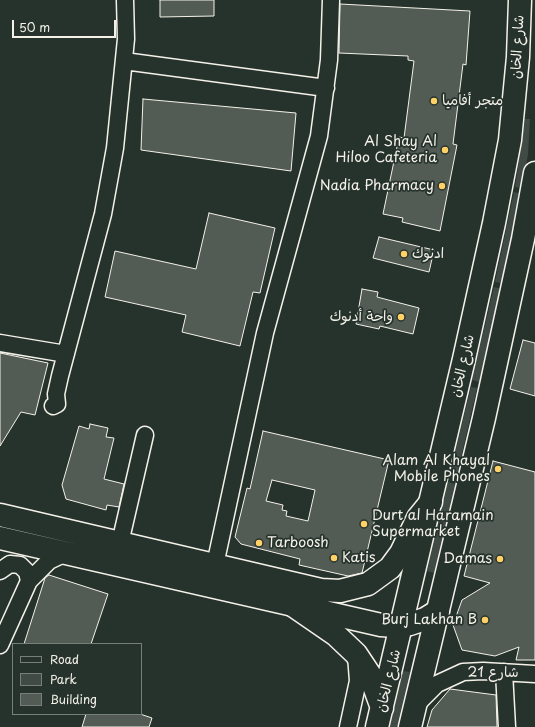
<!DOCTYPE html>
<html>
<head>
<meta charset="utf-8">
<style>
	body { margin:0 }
	#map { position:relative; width:535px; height:727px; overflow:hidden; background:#26332d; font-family:"Playpen Sans",sans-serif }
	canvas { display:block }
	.legend { position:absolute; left:12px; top:643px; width:130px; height:72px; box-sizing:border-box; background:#26332d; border:1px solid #787f78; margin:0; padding:5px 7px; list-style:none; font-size:12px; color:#f4f1e8 }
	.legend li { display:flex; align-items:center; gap:8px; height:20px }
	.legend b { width:20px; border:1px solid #787f78 }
	.scale { position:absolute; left:12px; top:20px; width:104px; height:18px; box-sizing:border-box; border:2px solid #f4f1e8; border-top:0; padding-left:5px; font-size:12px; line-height:14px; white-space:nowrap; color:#f4f1e8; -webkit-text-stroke:3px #26332d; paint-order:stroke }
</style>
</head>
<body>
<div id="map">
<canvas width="535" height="727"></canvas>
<ul class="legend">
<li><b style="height:5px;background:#26332d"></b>Road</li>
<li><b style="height:11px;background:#414b45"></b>Park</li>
<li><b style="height:11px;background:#525c55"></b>Building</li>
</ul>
<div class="scale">50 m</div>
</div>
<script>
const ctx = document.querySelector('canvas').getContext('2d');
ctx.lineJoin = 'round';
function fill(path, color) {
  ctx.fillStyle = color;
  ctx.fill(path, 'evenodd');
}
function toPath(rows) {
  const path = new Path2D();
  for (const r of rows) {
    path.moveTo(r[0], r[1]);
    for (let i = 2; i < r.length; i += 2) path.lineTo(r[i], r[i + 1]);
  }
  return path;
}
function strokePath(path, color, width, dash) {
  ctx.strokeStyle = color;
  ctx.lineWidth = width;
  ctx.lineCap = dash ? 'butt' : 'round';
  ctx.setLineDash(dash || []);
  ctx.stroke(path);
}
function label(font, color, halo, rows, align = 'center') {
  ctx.font = font + ' "Playpen Sans","Playpen Sans Arabic",sans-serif';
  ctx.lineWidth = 3.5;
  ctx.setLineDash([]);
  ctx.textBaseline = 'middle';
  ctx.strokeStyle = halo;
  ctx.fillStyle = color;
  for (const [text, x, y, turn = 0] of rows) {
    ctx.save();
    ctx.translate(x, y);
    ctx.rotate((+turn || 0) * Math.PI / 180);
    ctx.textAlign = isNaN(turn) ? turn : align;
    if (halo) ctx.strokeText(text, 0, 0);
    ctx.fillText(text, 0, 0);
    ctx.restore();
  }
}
const green = toPath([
	[525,119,530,119,528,154,522,188,515,187],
	[514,192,521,194,502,283,495,282],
	[494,287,501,289,479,382,472,380],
	[471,387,477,388,456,479,449,477],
	[448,482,455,484,434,573,427,571],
	[403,671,410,672,397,727,390,727]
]);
const building = toPath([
	[160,0,214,0,214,16,160,17,160,0],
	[340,4,470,11,466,65,463,64,453,144,457,145,440,231,402,222,403,218,383,214,399,137,404,138,414,61,408,60,408,56,339,53,340,4],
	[143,99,296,113,291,171,141,150,143,99],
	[209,213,275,228,260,293,253,292,240,346,182,332,186,315,105,297,115,251,196,269,209,213],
	[379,237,434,250,429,272,373,258,379,237],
	[362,289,378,292,377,297,419,308,413,334,380,326,379,329,356,324,362,289],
	[523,340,535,343,535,396,510,389,523,340],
	[0,353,48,363,35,415,21,412,0,446,0,353],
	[90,424,108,428,106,437,114,438,104,479,124,484,119,507,107,505,106,510,66,499,62,485,79,426,89,429,90,424],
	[263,431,389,460,362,573,348,576,299,565,300,559,241,544,235,537,247,488,250,489,263,431],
	[272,480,315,490,308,521,286,516,287,511,282,510,283,505,266,501,272,480],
	[493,461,535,472,535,660,516,660,519,647,495,656,462,650,453,625,462,600,490,583,464,576,493,461],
	[49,575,108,594,91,644,24,644,45,578,49,575],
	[450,689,496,695,497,727,427,727,432,710,450,689],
	[86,714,140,714,152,718,149,727,82,727,86,714]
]);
const street = toPath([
	[124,61,326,88],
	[0,343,66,354],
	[53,406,57,404,56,394,60,376,103,214,115,148,126,39,125,0],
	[120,543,145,435],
	[215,565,265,333,319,136,329,60,331,0],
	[0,571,10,564,20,565,27,572,29,581],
	[0,645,29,581,49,561,66,553],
	[504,672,507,727],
	[415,706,437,684,463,672,483,671,535,674],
	[348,727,358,681,356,655]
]);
const secondary = toPath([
	[0,515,321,590,340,591,368,584,390,568,401,553,418,518,431,502],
	[0,538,381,625,395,626,410,624,425,619,438,611]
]);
const primary = toPath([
	[291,604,336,635,356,654,370,675,382,708],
	[377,727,464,359,494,223,510,140,518,57,520,0],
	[410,727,484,418,523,239,535,173]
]);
const markers = [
	[434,101,4,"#ffd166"],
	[445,150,4,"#ffd166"],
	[442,186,4,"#ffd166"],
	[404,254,4,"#ffd166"],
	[401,317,4,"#ffd166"],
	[498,469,4,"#ffd166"],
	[364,524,4,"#ffd166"],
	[259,543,4,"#ffd166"],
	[334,558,4,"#ffd166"],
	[500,559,4,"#ffd166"],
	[485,620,4,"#ffd166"]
];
const streetNames = [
	["شارع الخان",518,47,-87],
	["شارع الخان",463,366,-77],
	["شارع 21",493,673],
	["شارع الخان",389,681,-76]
];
const poiNames = [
	["متجر أفاميا",442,101,"left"],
	["Al Shay Al",437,142],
	["Hiloo Cafeteria",437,158],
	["Nadia Pharmacy",434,186],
	["ادنوك",412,254,"left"],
	["واحة أدنوك",393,317],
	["Alam Al Khayal",490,461],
	["Mobile Phones",490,477],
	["Durt al Haramain",372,516,"left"],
	["Supermarket",372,532,"left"],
	["Tarboosh",267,543,"left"],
	["Katis",342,558,"left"],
	["Damas",492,559],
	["Burj Lakhan B",477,620]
];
fill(green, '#414b45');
fill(building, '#525c55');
strokePath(building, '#f4f1e8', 1);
strokePath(street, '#f4f1e8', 19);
strokePath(secondary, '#f4f1e8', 25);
strokePath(primary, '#f4f1e8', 25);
strokePath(street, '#26332d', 16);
strokePath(secondary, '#26332d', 22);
strokePath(primary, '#26332d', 22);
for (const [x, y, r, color] of markers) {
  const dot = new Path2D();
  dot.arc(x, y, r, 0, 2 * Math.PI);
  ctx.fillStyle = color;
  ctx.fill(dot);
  strokePath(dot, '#26332d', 1.5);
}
label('14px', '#f4f1e8', '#26332d', streetNames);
label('14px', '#f4f1e8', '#26332d', poiNames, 'right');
</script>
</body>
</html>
